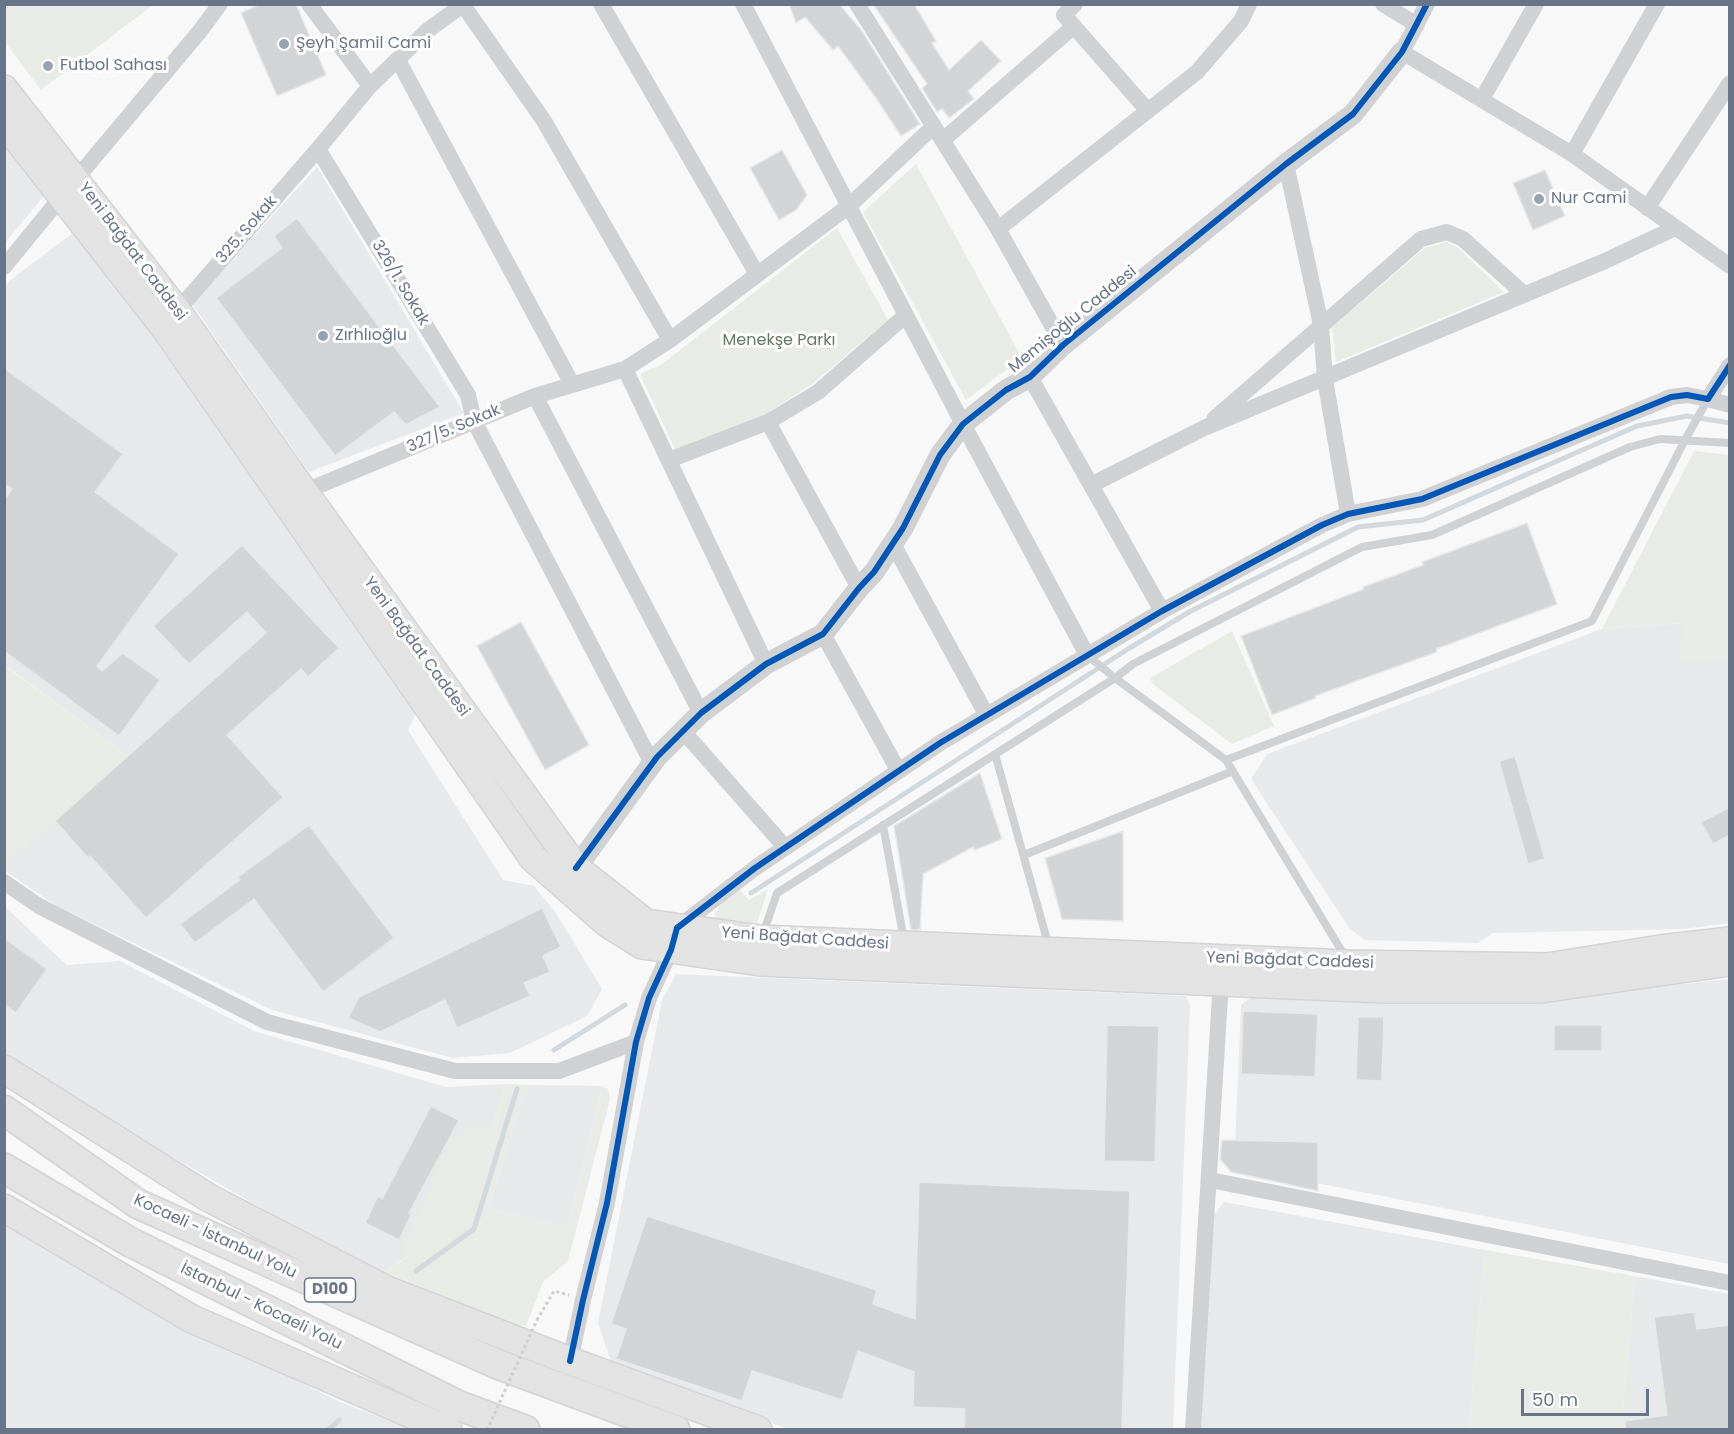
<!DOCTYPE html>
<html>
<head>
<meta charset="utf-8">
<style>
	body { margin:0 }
	#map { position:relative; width:1734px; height:1434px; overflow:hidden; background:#f8f8f8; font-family:Poppins,sans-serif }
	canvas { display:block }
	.frame { position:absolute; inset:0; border:6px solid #687488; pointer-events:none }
	.scale { position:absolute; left:1521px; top:1389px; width:128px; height:27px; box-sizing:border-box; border:3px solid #687488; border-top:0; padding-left:8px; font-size:18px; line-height:21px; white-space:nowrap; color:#687488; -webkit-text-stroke:4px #fff; paint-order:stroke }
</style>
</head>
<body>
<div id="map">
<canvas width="1734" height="1434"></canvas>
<div class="frame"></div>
<div class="scale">50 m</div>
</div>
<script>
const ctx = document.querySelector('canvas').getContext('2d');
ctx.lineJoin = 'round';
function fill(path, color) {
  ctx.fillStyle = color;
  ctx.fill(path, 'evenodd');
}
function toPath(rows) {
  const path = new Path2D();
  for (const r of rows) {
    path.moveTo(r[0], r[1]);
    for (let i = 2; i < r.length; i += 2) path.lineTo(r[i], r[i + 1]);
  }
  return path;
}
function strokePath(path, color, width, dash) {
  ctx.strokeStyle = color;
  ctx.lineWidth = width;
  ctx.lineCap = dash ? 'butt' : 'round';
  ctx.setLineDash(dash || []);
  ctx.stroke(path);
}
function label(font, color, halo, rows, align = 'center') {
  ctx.font = font + ' Poppins,sans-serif';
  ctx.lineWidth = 6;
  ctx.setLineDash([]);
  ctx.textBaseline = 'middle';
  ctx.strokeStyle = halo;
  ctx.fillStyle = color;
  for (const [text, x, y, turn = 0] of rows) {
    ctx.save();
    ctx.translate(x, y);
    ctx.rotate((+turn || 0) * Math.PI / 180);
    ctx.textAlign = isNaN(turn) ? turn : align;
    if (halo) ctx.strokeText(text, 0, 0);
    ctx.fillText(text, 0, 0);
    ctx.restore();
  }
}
const built = toPath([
	[5,138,47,192,5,243],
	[317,167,464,413,309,472,192,304],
	[78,229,416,714,408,730,503,880,534,886,556,913,602,989,587,1016,510,1053,453,1058,272,1010,57,906,5,871,4,864,127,756,5,665,5,287,9,281],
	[1684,623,1680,661,1729,661,1729,923,1684,929,1493,933,1478,943,1365,940,1350,929,1251,779,1267,754,1602,629],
	[4,906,67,965,120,961,254,1031,446,1087,506,1084,463,1219,384,1272,284,1221,40,1081,5,1054],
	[676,974,1186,996,1190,1006,1173,1429,789,1429,613,1367,598,1323,662,1000],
	[1729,979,1729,1264,1255,1171,1235,1147,1241,1005,1255,994,1542,1000],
	[530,1085,602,1086,567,1227,489,1208,520,1103],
	[1224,1202,1485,1250,1469,1429,1200,1430,1212,1217],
	[4,1215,139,1303,340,1402,412,1429,5,1429],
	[1635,1276,1729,1294,1729,1429,1621,1430]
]);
const green = toPath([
	[5,4,153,4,153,5,41,90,5,42],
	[916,164,1022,358,966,400,863,212],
	[837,228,888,320,812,384,763,416,675,449,640,374,662,364],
	[1446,242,1457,247,1504,292,1336,362,1332,327,1425,248],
	[1694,451,1729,455,1729,661,1680,661,1683,623,1602,629],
	[1232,631,1274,726,1232,744,1153,684,1150,678],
	[4,665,127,756,5,864,4,864],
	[739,889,749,900,768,889,757,923,716,918,715,914,722,903],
	[506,1084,530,1085,520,1103,489,1208,567,1227,602,1086,608,1089,610,1099,568,1261,543,1282,526,1326,515,1325,384,1272,406,1258,405,1244,425,1202,443,1156,469,1124,492,1129],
	[1485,1250,1635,1276,1621,1429,1469,1429]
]);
const stream = toPath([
	[751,893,1128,649,1189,612,1358,527,1423,520,1637,426,1687,416,1730,423],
	[554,1050,625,1005],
	[416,1271,474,1229,517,1089],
	[328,1430,339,1420]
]);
const building = toPath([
	[261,4,296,4,326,75,277,96,241,13,261,4],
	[789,4,839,4,862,31,920,124,901,136,876,98,838,46,833,50,805,17,796,23,789,4],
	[873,4,914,4,936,41,932,43,949,70,981,40,1001,61,968,91,974,99,949,118,942,109,937,112,922,88,927,84,873,4],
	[782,150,807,195,796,210,779,220,750,168,782,150],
	[1545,170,1565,216,1533,230,1513,183,1545,170],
	[297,218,440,407,406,425,394,412,335,456,216,298,282,248,274,236,297,218],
	[4,368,123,454,95,492,179,554,97,666,102,671,123,653,160,680,119,736,4,651,4,500,12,489,4,484,4,368],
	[1527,523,1557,604,1436,649,1437,652,1315,696,1316,698,1272,715,1241,636,1364,589,1363,587,1423,565,1422,562,1527,523],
	[242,545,339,648,308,677,301,669,227,735,283,797,146,918,90,856,88,858,55,821,266,633,247,612,189,664,153,626,242,545],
	[521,622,589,745,545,770,477,646,521,622],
	[1515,756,1545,859,1528,864,1499,761,1515,756],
	[980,773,1002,839,975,850,973,847,923,874,920,930,911,930,894,826,980,773],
	[1730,807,1730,835,1713,844,1701,822,1730,807],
	[309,825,394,938,323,992,254,899,195,943,180,924,240,880,238,877,309,825],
	[1123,831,1123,921,1062,919,1045,858,1123,831],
	[542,908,561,947,543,956,550,972,524,983,530,996,457,1028,445,1000,380,1032,348,1018,359,997,542,908],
	[4,938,47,969,16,1013,4,1004,4,938],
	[1243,1011,1318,1014,1315,1077,1241,1074,1243,1011],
	[1358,1017,1384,1017,1382,1081,1356,1080,1358,1017],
	[1107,1025,1159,1026,1155,1162,1104,1161,1107,1025],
	[1554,1025,1602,1025,1602,1051,1554,1051,1554,1025],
	[431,1106,459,1120,409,1213,412,1213,399,1240,365,1223,378,1196,382,1199,431,1106],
	[1222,1140,1318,1142,1318,1191,1231,1172,1220,1159,1222,1140],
	[919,1182,1130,1191,1122,1430,964,1430,965,1409,913,1407,914,1372,858,1351,842,1400,752,1371,742,1401,616,1359,626,1329,611,1324,647,1216,877,1290,873,1304,915,1319,919,1182],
	[1694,1312,1697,1329,1730,1325,1730,1430,1625,1430,1625,1421,1667,1415,1654,1317,1694,1312]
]);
const path = toPath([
	[537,1320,554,1291,569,1295]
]);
const service = toPath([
	[1087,655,1115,678,1226,760,1346,958],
	[995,754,1049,947],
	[1226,760,1592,621,1685,440,1708,399],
	[883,825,904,940],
	[1024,855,1233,771],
	[763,934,777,893,1115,678,1133,664,1362,547,1432,535,1630,447,1660,439,1730,443]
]);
const minor = toPath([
	[309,4,370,86],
	[601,4,757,274],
	[743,4,963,424,1087,655],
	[857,4,998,229,1063,345],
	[1075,4,1064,15,1148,111],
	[1383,4,1417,25],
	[1427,4,1402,52,1572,154,1730,266],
	[463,5,544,121,670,340],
	[398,60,572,384],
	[1482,99,1536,4],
	[943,140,1074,26],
	[318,149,468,395,474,421,652,763],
	[1572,154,1657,4],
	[1286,164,1321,325,1325,379,1348,514],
	[1647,208,1730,83],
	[998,229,1197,72,1241,21,1249,4],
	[4,267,76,179,200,31,220,4],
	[177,311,318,149,370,86,428,30,464,4],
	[625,369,766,664],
	[1030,377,1162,611],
	[535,396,701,713],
	[1708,399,1730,405],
	[1214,419,1421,239,1447,232,1463,239,1524,294],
	[768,422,859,588],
	[669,460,768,422,818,392,906,315],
	[1091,485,1204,428,1605,261,1675,228],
	[296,495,535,396,625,369,670,340,849,206,934,126],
	[893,544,986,714],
	[823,634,898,770],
	[683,731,785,847],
	[4,882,39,906,267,1022,455,1071,559,1071,636,1042],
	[1210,1180,1730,1283],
	[570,1361,583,1300,607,1203,636,1042,649,998,671,950,677,928,755,868,940,743,1162,611,1322,525,1348,514,1422,499,1671,397,1687,395,1708,399,1730,365],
	[1193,1430,1221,981]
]);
const tertiary = toPath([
	[576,868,657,757,701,713,766,664,823,634,859,588,874,572,903,528,940,455,963,424,1006,390,1030,377,1063,345,1286,164,1353,114,1402,52]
]);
const primary = toPath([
	[4,89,177,311,304,492,576,868,646,923,761,939,1349,964,1547,967,1660,949,1730,941],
	[4,122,165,328,533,858,607,923,642,945,760,962,1382,989,1541,989,1730,962],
	[4,1069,209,1198,387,1290,570,1361,758,1430],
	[4,1208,192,1319,448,1430]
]);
const trunk = toPath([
	[4,1110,138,1204,497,1364,675,1430],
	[4,1168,130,1242,460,1406,525,1430]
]);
const pathBridge = toPath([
	[487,1430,537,1320]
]);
const cycleway = toPath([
	[576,868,657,757,701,713,766,664,823,634,859,588,874,572,903,528,940,455,963,424,1006,390,1030,377,1063,345,1286,164,1353,114,1402,52,1427,4],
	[570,1361,583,1300,607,1203,636,1042,649,998,671,950,677,928,755,868,940,743,1162,611,1322,525,1348,514,1422,499,1671,397,1687,395,1708,399,1730,365]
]);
const markers = [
	[284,44,6,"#9aa2af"],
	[48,66,6,"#9aa2af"],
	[1539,199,6,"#9aa2af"],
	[323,336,6,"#9aa2af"]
];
const shields = [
	[330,1290,51]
];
const shieldNames = [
	["D100",330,1290]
];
const poiNames = [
	["Şeyh Şamil Cami",296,44],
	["Futbol Sahası",60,66],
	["Nur Cami",1551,199],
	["Zırhlıoğlu",335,336]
];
const streetNames = [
	["325. Sokak",247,230,-49],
	["Yeni Bağdat Caddesi",132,252,53],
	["326/1. Sokak",400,283,59],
	["Memişoğlu Caddesi",1073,320,-39],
	["327/5. Sokak",454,429,-23],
	["Yeni Bağdat Caddesi",416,647,54],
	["Yeni Bağdat Caddesi",805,939,4],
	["Yeni Bağdat Caddesi",1290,961,2],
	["Kocaeli - İstanbul Yolu",215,1237,25],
	["İstanbul - Kocaeli Yolu",261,1307,26]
];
const parkNames = [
	["Menekşe Parkı",779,341]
];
fill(built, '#e8e9ea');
fill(green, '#e8ebe6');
strokePath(stream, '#d2d8dc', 5);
fill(building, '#d3d4d5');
strokePath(building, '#e8e8e8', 1.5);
strokePath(primary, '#d4d4d6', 30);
strokePath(trunk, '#d5d6d6', 32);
strokePath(path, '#cececf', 3, [3, 3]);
strokePath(service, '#d0d1d3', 8);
strokePath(minor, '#d0d1d3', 16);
strokePath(tertiary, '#d0d1d3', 21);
strokePath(primary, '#e3e3e4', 27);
strokePath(trunk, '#e3e3e4', 28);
strokePath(pathBridge, '#cececf', 3, [3, 3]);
strokePath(cycleway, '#0057b8', 6);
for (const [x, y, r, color] of markers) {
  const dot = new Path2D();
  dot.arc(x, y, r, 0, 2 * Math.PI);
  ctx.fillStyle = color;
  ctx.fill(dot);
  strokePath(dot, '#fff', 2);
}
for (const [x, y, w] of shields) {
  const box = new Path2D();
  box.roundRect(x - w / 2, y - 12, w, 24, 4.5);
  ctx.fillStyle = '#fff';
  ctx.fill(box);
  strokePath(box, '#687488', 1.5);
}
label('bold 15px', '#687488', null, shieldNames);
label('16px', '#687488', '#fff', poiNames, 'left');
label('16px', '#687488', '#fff', streetNames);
label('16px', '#637a63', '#fff', parkNames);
</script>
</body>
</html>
